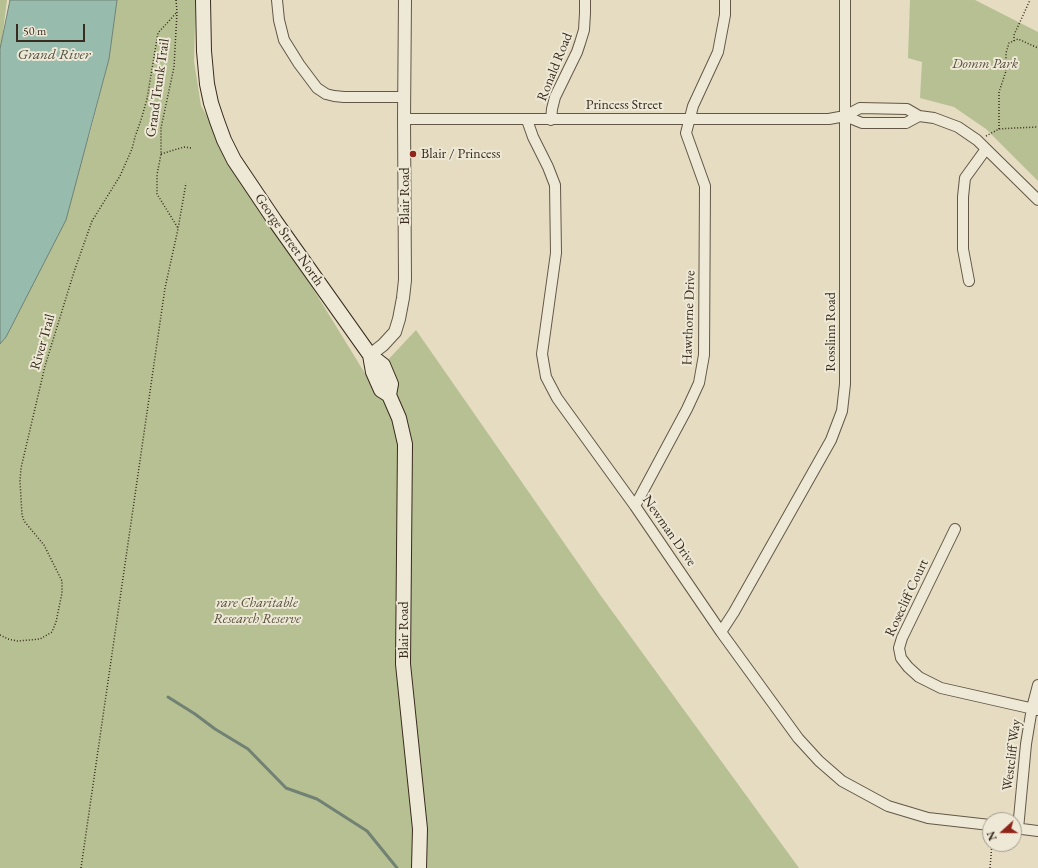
<!DOCTYPE html>
<html>
<head>
<meta charset="utf-8">
<style>
	body { margin:0 }
	#map { position:relative; width:1038px; height:868px; overflow:hidden; background:#e5dcc2; font-family:"EB Garamond",serif }
	canvas { display:block }
	.north { position:absolute; left:982px; top:812px; width:40px; height:40px; box-sizing:border-box; background:#eee8d7; border:1px solid #a69c8d; border-radius:50%; rotate:249deg; font-size:11px; font-weight:700; line-height:16px; text-align:center; color:#392b1d }
	.north::after { content:''; display:block; margin:auto; width:14px; height:18px; background:#8f2418; clip-path:polygon(50% 0,100% 100%,50% 72%,0 100%) }
	.scale { position:absolute; left:16px; top:24px; width:69px; height:18px; box-sizing:border-box; border:2px solid #392b1d; border-top:0; padding-left:5px; font-size:12px; line-height:14px; white-space:nowrap; color:#392b1d; -webkit-text-stroke:3px #eee8d7; paint-order:stroke }
</style>
</head>
<body>
<div id="map">
<canvas width="1038" height="868"></canvas>
<div class="north">N</div>
<div class="scale">50 m</div>
</div>
<script>
const ctx = document.querySelector('canvas').getContext('2d');
ctx.lineJoin = 'round';
function fill(path, color) {
  ctx.fillStyle = color;
  ctx.fill(path, 'evenodd');
}
function toPath(rows) {
  const path = new Path2D();
  for (const r of rows) {
    path.moveTo(r[0], r[1]);
    for (let i = 2; i < r.length; i += 2) path.lineTo(r[i], r[i + 1]);
  }
  return path;
}
function strokePath(path, color, width, dash) {
  ctx.strokeStyle = color;
  ctx.lineWidth = width;
  ctx.lineCap = dash ? 'butt' : 'round';
  ctx.setLineDash(dash || []);
  ctx.stroke(path);
}
function label(font, color, halo, rows, align = 'center') {
  ctx.font = font + ' "EB Garamond",serif';
  ctx.lineWidth = 4;
  ctx.setLineDash([]);
  ctx.textBaseline = 'middle';
  ctx.strokeStyle = halo;
  ctx.fillStyle = color;
  for (const [text, x, y, turn = 0] of rows) {
    ctx.save();
    ctx.translate(x, y);
    ctx.rotate((+turn || 0) * Math.PI / 180);
    ctx.textAlign = isNaN(turn) ? turn : align;
    if (halo) ctx.strokeText(text, 0, 0);
    ctx.fillText(text, 0, 0);
    ctx.restore();
  }
}
const green = toPath([
	[0,0,7,0,0,55],
	[117,0,195,0,195,24,194,61,201,106,369,380,416,330,601,596,799,868,0,868,0,310,44,263,90,133,109,59],
	[910,0,975,0,1038,32,1038,181,986,129,954,107,920,98,922,62,908,58]
]);
const water = toPath([
	[10,0,117,0,109,59,66,220,6,337,0,344,0,49,10,0]
]);
const stream = toPath([
	[168,697,195,714,215,729,248,749,286,788,317,799,367,831,397,868]
]);
const path = toPath([
	[176,0,177,12,174,67,161,128,161,154,157,175,157,194,178,228],
	[1014,41,1014,35,1030,0],
	[999,129,999,92,1006,71,1006,53,1009,43,1018,39,1038,48],
	[986,136,999,129,1015,128,1038,127],
	[161,154,184,147,191,148],
	[0,635,8,639,17,641,40,639,52,632,56,622,62,593,62,581,44,545,24,521,22,515,20,481,21,468,45,366,74,272,92,221,120,176,132,149,135,137,141,120,147,99,158,33,177,12],
	[81,868,165,288,178,229,186,183],
	[990,868,992,844]
]);
const minor = toPath([
	[277,0,279,20,284,40,299,64,317,88,326,94,334,96,344,97,404,97],
	[845,116,862,123,906,123,919,116],
	[404,119,829,119,845,116,860,108,907,109,919,116,934,118,958,127,977,140,1038,200],
	[527,120,533,137,548,167,555,185,556,253,542,354,546,377,557,398,635,506,721,632,798,738,819,761,842,781,888,806,928,818,990,825],
	[551,120,552,109,555,97,577,52,580,43,584,30,585,13,585,0],
	[969,281,963,249,963,197,965,178,986,149],
	[635,506,687,409,699,383,704,355,705,186,686,133,693,106,718,52,725,15,725,0],
	[955,529,902,638,899,648,901,658,908,667,919,677,941,688,1038,710],
	[721,632,734,612,831,440,842,411,845,384,845,0],
	[1014,828,1038,831],
	[1018,829,1026,744,1032,708,1038,685]
]);
const tertiary = toPath([
	[370,355,383,345,395,332,399,319,403,298,405,280,404,119,405,0]
]);
const secondary = toPath([
	[203,0,204,51,207,84,211,103,217,121,224,140,234,160,275,221,370,355,383,365,391,384,389,395],
	[370,355,373,372,381,390,389,395,399,418,405,444,403,664,420,829,419,868]
]);
const markers = [
	[413,154,4,"#8f2418"]
];
const parkNames = [
	["Domm Park",985,64],
	["rare Charitable",257,603],
	["Research Reserve",257,619]
];
const streetNames = [
	["Ronald Road",555,67,-68],
	["Grand Trunk Trail",158,88,-82],
	["Princess Street",624,105],
	["Blair Road",405,196,-90],
	["George Street North",289,240,55],
	["Hawthorne Drive",689,318,-88],
	["Rosslinn Road",831,332,-90],
	["River Trail",43,342,-74],
	["Newman Drive",669,531,55],
	["Rosecliff Court",907,598,-65],
	["Blair Road",404,630,-90],
	["Westcliff Way",1012,755,-83]
];
const poiNames = [
	["Blair / Princess",421,154]
];
const waterNames = [
	["Grand River",54,55]
];
fill(green, '#b6c092');
fill(water, '#97bcae');
strokePath(water, '#718274', 1);
strokePath(stream, '#718274', 3);
strokePath(minor, '#645746', 12);
strokePath(tertiary, '#645746', 14);
strokePath(secondary, '#392b1d', 16);
strokePath(path, '#392b1d', 1.5, [1, 2]);
strokePath(minor, '#eee8d7', 10);
strokePath(tertiary, '#eee8d7', 12);
strokePath(secondary, '#eee8d7', 14);
for (const [x, y, r, color] of markers) {
  const dot = new Path2D();
  dot.arc(x, y, r, 0, 2 * Math.PI);
  ctx.fillStyle = color;
  ctx.fill(dot);
  strokePath(dot, '#eee8d7', 1.5);
}
label('italic 14px', '#58503a', '#eee8d7', parkNames);
label('14px', '#392b1d', '#eee8d7', streetNames);
label('14px', '#392b1d', '#eee8d7', poiNames, 'left');
label('italic 15px', '#504f41', '#eee8d7', waterNames);
</script>
</body>
</html>
